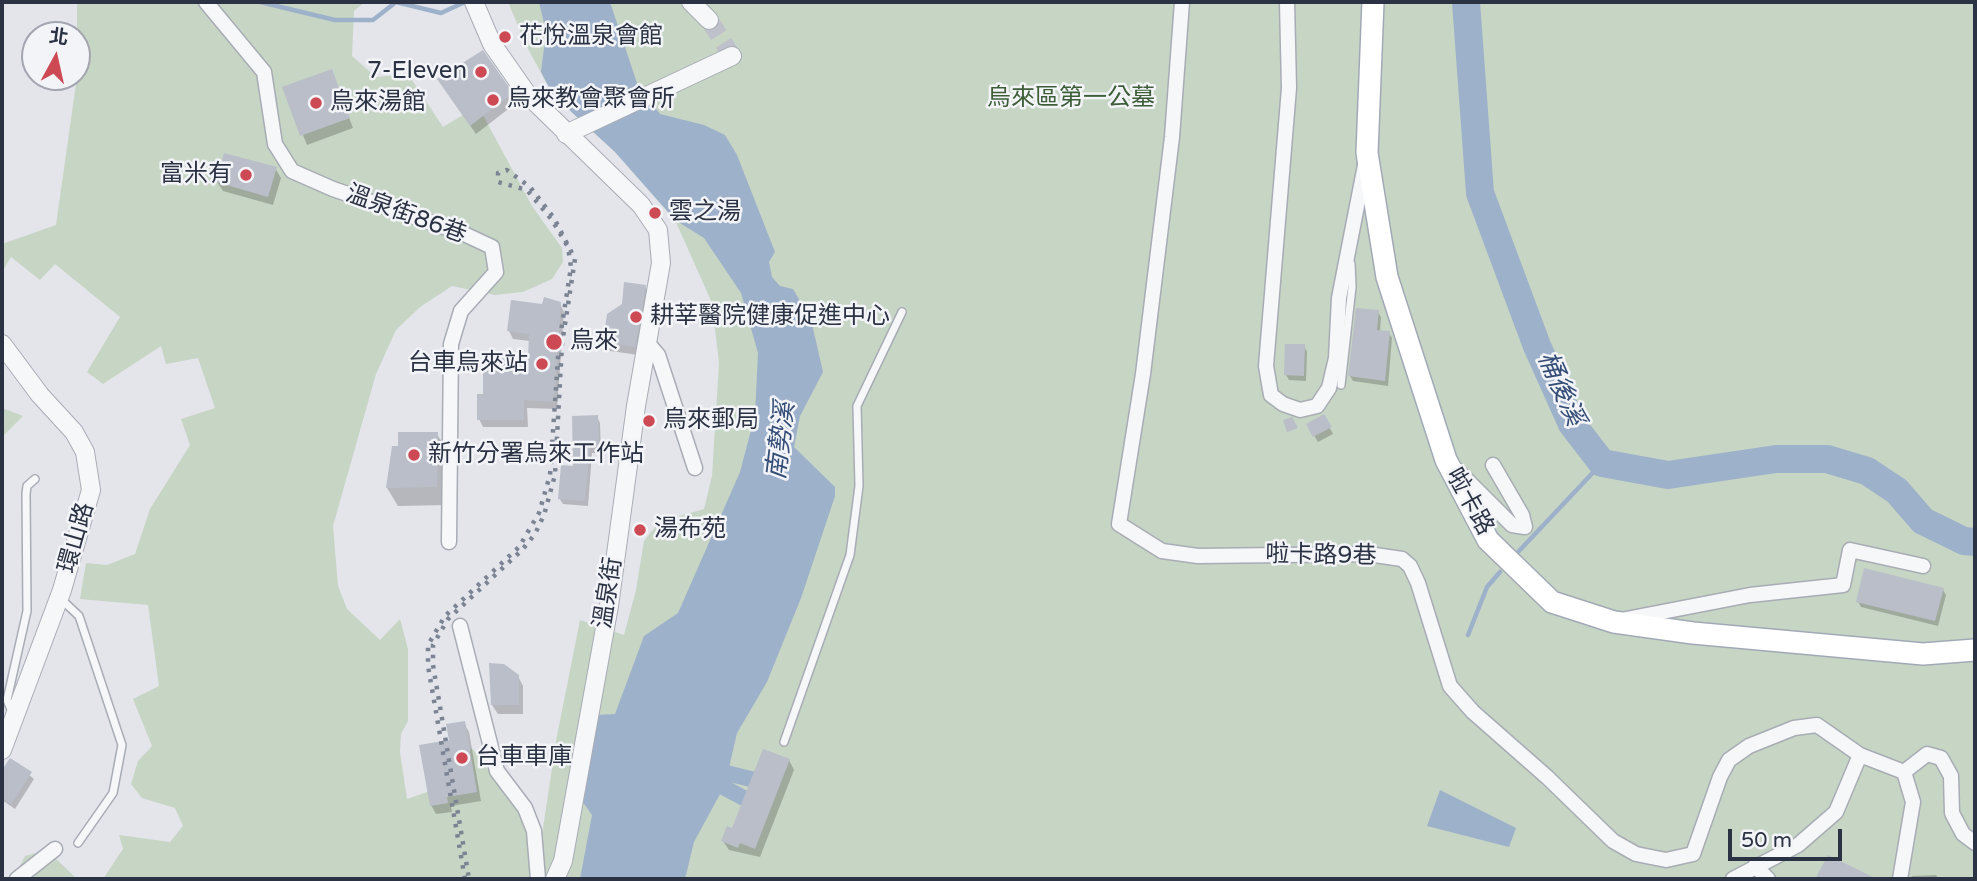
<!DOCTYPE html>
<html>
<head>
<meta charset="utf-8">
<style>
	body { margin:0 }
	#map { position:relative; width:1977px; height:881px; overflow:hidden; background:#e3e5eb; font-family:"Varela Round","Noto Sans TC",sans-serif }
	canvas { display:block }
	.frame { position:absolute; inset:0; border:4px solid #2b3243; pointer-events:none }
	.north { position:absolute; left:21px; top:21px; width:70px; height:70px; box-sizing:border-box; background:#f3f4f8; border:2px solid #a3a6b0; border-radius:50%; rotate:8deg; font-size:19px; font-weight:700; line-height:28px; text-align:center; color:#2b3243 }
	.north::after { content:''; display:block; margin:auto; width:24px; height:32px; background:#cd4a55; clip-path:polygon(50% 0,100% 100%,50% 72%,0 100%) }
	.scale { position:absolute; left:1728px; top:829px; width:114px; height:32px; box-sizing:border-box; border:4px solid #2b3243; border-top:0; padding-left:9px; font-size:21px; line-height:24px; white-space:nowrap; color:#2b3243; -webkit-text-stroke:5px #f3f4f8; paint-order:stroke }
</style>
</head>
<body>
<div id="map">
<canvas width="1977" height="881"></canvas>
<div class="frame"></div>
<div class="north">北</div>
<div class="scale">50 m</div>
</div>
<script>
const ctx = document.querySelector('canvas').getContext('2d');
ctx.lineJoin = 'round';
function fill(path, color) {
  ctx.fillStyle = color;
  ctx.fill(path, 'evenodd');
}
function toPath(rows) {
  const path = new Path2D();
  for (const r of rows) {
    path.moveTo(r[0], r[1]);
    for (let i = 2; i < r.length; i += 2) path.lineTo(r[i], r[i + 1]);
  }
  return path;
}
function strokePath(path, color, width, dash) {
  ctx.strokeStyle = color;
  ctx.lineWidth = width;
  ctx.lineCap = dash ? 'butt' : 'round';
  ctx.setLineDash(dash || []);
  ctx.stroke(path);
}
function label(font, color, halo, rows, align = 'center') {
  ctx.font = font + ' "Varela Round","Noto Sans TC",sans-serif';
  ctx.lineWidth = 5;
  ctx.setLineDash([]);
  ctx.textBaseline = 'middle';
  ctx.strokeStyle = halo;
  ctx.fillStyle = color;
  for (const [text, x, y, turn = 0] of rows) {
    ctx.save();
    ctx.translate(x, y);
    ctx.rotate((+turn || 0) * Math.PI / 180);
    ctx.textAlign = isNaN(turn) ? turn : align;
    if (halo) ctx.strokeText(text, 0, 0);
    ctx.fillText(text, 0, 0);
    ctx.restore();
  }
}
const green = toPath([
	[77,2,365,2,354,11,352,56,376,77,408,74,443,127,478,106,532,206,562,248,563,262,552,279,523,292,495,295,452,286,420,307,396,330,376,374,333,526,338,586,347,609,380,640,400,619,408,649,408,721,401,734,400,752,407,799,427,792,454,770,472,748,523,817,538,862,556,741,580,620,624,635,636,590,644,541,659,522,704,509,712,476,719,363,712,303,675,220,615,152,553,95,527,47,508,2,1975,2,1975,879,103,879,123,849,119,835,170,842,183,826,175,808,142,798,131,784,138,761,152,746,133,699,159,686,148,605,80,599,86,563,107,565,135,554,150,509,190,445,181,419,215,408,198,358,166,364,161,346,103,384,87,372,120,317,55,264,40,280,11,257,2,272,2,244,56,225,77,77],
	[2,408,23,416,2,437],
	[36,853,52,855,77,879,13,879,25,856]
]);
const water = toPath([
	[539,2,610,2,638,86,660,114,704,125,725,135,737,155,775,252,769,262,772,277,780,286,793,289,803,306,812,324,823,372,800,416,794,447,835,487,835,496,801,598,767,682,737,733,725,785,694,842,685,879,580,879,592,815,582,801,597,715,615,714,644,636,678,613,740,472,755,415,758,353,741,293,704,238,675,220,615,152,553,95,541,72,546,32],
	[1440,790,1516,828,1509,847,1427,826]
]);
const shadow = toPath([
	[331,71,353,128,307,145,284,88],
	[445,89,511,94,516,103,476,134],
	[275,168,281,178,273,205,223,191,217,182],
	[645,286,650,296,639,355,610,351,605,342],
	[560,304,564,312,557,409,527,408,528,427,483,427,479,419,485,396,530,359,530,341,513,339,509,331,544,306],
	[1378,312,1381,317,1380,332,1389,333,1392,338,1388,386,1353,381,1350,376],
	[1304,346,1307,352,1306,381,1289,380,1286,375],
	[597,417,600,423,601,453,592,453,588,506,563,504,559,498],
	[1324,417,1333,434,1318,442,1308,425],
	[437,434,448,452,446,505,398,506,387,488],
	[1943,590,1946,595,1938,626,1861,607,1858,601],
	[518,676,523,686,523,714,498,714,492,705],
	[464,723,469,732,481,801,451,806,452,812,436,814,431,805,451,742],
	[11,760,34,779,15,809,2,800,2,773],
	[789,760,794,770,760,857,729,850,723,841],
	[1936,875,1939,879,1910,879,1912,876]
]);
const stream = toPath([
	[260,2,335,20,373,20,396,2,441,13,465,2],
	[1519,551,1602,463],
	[1468,635,1487,587,1500,572]
]);
const canal = toPath([
	[710,769,767,783],
	[706,778,757,805]
]);
const river = toPath([
	[1466,2,1480,193,1537,346,1572,424,1602,463,1668,475,1776,459,1827,459,1867,471,1897,491,1923,521,1964,541,1975,542]
]);
const building = toPath([
	[483,50,513,93,470,126,437,79],
	[332,69,350,118,300,136,282,87],
	[224,153,277,167,268,197,216,182],
	[624,282,646,285,635,347,603,342,607,314,622,304],
	[544,297,561,302,554,402,524,400,524,420,477,420,477,394,483,394,483,358,528,358,529,334,507,331,511,300,542,304],
	[1356,308,1379,310,1377,330,1390,331,1385,381,1348,376],
	[1285,344,1305,344,1304,376,1284,375],
	[1324,414,1332,427,1313,437,1306,424],
	[598,415,599,447,590,447,585,501,558,499,561,465,573,466,572,416],
	[1292,417,1298,428,1287,432,1283,420],
	[398,432,438,432,437,487,386,488,392,446,398,446],
	[1864,568,1944,588,1935,621,1856,602],
	[489,663,504,664,519,675,519,705,491,705],
	[465,721,477,792,447,797,448,803,430,806,419,745,449,740,446,724],
	[763,749,790,759,755,849,740,843,738,848,721,841,727,826,732,828],
	[10,758,32,772,11,804,2,798,2,770],
	[1828,855,1877,879,1815,879]
]);
const tertiaryTunnel = toPath([
	[709,20,732,56]
]);
const service = toPath([
	[1341,385,1352,287,1351,264],
	[60,598,79,616,122,745,113,793,78,843],
	[12,712,7,700,27,611,26,494,27,486,35,479],
	[784,742,850,555,859,486,857,406,902,312]
]);
const minor = toPath([
	[206,2,264,72,275,144,292,171,333,189,462,233,492,247,496,272,461,311,451,344,449,542],
	[1182,2,1172,137,1143,374,1119,524,1162,551,1198,556,1368,554,1402,559,1410,566,1418,583,1450,686,1473,712,1547,777,1613,841,1636,854,1666,860,1693,854,1720,777,1729,760,1749,746,1794,728,1817,725,1860,755],
	[1287,2,1289,88,1266,366,1271,395,1283,404,1300,410,1317,406,1329,388,1336,358,1339,298,1365,165],
	[646,341,658,355,695,468],
	[1457,470,1512,525,1525,527,1522,515,1493,465],
	[1626,619,1750,595,1843,585,1850,550,1923,566],
	[460,626,497,771,525,808,534,831,538,879],
	[1755,866,1768,879],
	[17,879,55,849],
	[1733,879,1798,845,1836,812,1860,755,1904,772,1927,754,1941,758,1951,776,1952,813,1963,834,1975,843],
	[1900,879,1913,802,1904,772]
]);
const tertiary = toPath([
	[474,2,492,44,527,94,641,205,658,230,661,263,636,406,609,606,563,861,555,879],
	[691,2,709,20],
	[566,134,732,56],
	[2,344,40,395,74,432,85,452,91,490,62,590,2,750]
]);
const primary = toPath([
	[1373,2,1367,153,1387,277,1446,460,1488,540,1552,602,1614,622,1693,633,1923,654,1975,650]
]);
const rail = toPath([
	[465,879,428,666,428,645,445,616,519,547,539,513,550,475,559,344,571,267,568,247,552,220,527,190,498,182,498,173,507,170,530,187,554,218,575,259,562,344,555,475,544,515,535,534,522,550,448,619,433,645,433,665,469,879]
]);
const markers = [
	[505,37,7,"#cd4a55"],
	[481,72,7,"#cd4a55"],
	[493,100,7,"#cd4a55"],
	[316,103,7,"#cd4a55"],
	[246,175,7,"#cd4a55"],
	[655,213,7,"#cd4a55"],
	[636,317,7,"#cd4a55"],
	[554,342,9,"#cd4a55"],
	[542,364,7,"#cd4a55"],
	[649,421,7,"#cd4a55"],
	[414,455,7,"#cd4a55"],
	[640,530,7,"#cd4a55"],
	[462,758,7,"#cd4a55"]
];
const poiNames = [
	["花悅溫泉會館",519,37],
	["7-Eleven",467,72,"right"],
	["烏來教會聚會所",507,100],
	["烏來湯館",330,103],
	["富米有",232,175,"right"],
	["雲之湯",669,213],
	["耕莘醫院健康促進中心",650,317],
	["烏來",570,342],
	["台車烏來站",528,364,"right"],
	["烏來郵局",663,421],
	["新竹分署烏來工作站",428,455],
	["湯布苑",654,530],
	["台車車庫",476,758]
];
const parkNames = [
	["烏來區第一公墓",1071,99]
];
const streetNames = [
	["溫泉街86巷",406,215,20],
	["啦卡路",1469,502,61],
	["環山路",77,538,-74],
	["啦卡路9巷",1321,556,1],
	["溫泉街",609,593,-81]
];
const waterNames = [
	["桶後溪",1560,389,66],
	["南勢溪",782,441,-83]
];
fill(green, '#c7d5c4');
fill(water, '#9eb1ca');
fill(shadow, '#0003');
strokePath(stream, '#9eb1ca', 4.5);
strokePath(canal, '#9eb1ca', 16);
strokePath(river, '#9eb1ca', 28);
fill(building, '#babec8');
strokePath(tertiaryTunnel, '#bec1c9', 18, [18, 9]);
strokePath(service, '#a8acb5', 10);
strokePath(minor, '#a8acb5', 17);
strokePath(tertiary, '#a8acb5', 20);
strokePath(primary, '#a2a9b6', 24);
strokePath(service, '#f6f7f9', 7);
strokePath(minor, '#f6f7f9', 14);
strokePath(tertiary, '#f6f7f9', 18);
strokePath(primary, '#fff', 21);
strokePath(rail, '#7c8494', 4.5, [3.5, 7]);
for (const [x, y, r, color] of markers) {
  const dot = new Path2D();
  dot.arc(x, y, r, 0, 2 * Math.PI);
  ctx.fillStyle = color;
  ctx.fill(dot);
  strokePath(dot, '#f3f4f8', 2.5);
}
label('24px', '#2b3243', '#f3f4f8', poiNames, 'left');
label('24px', '#3d5e38', '#f3f4f8', parkNames);
label('24px', '#2b3243', '#f3f4f8', streetNames);
label('italic 26px', '#354e77', '#f3f4f8', waterNames);
</script>
</body>
</html>
